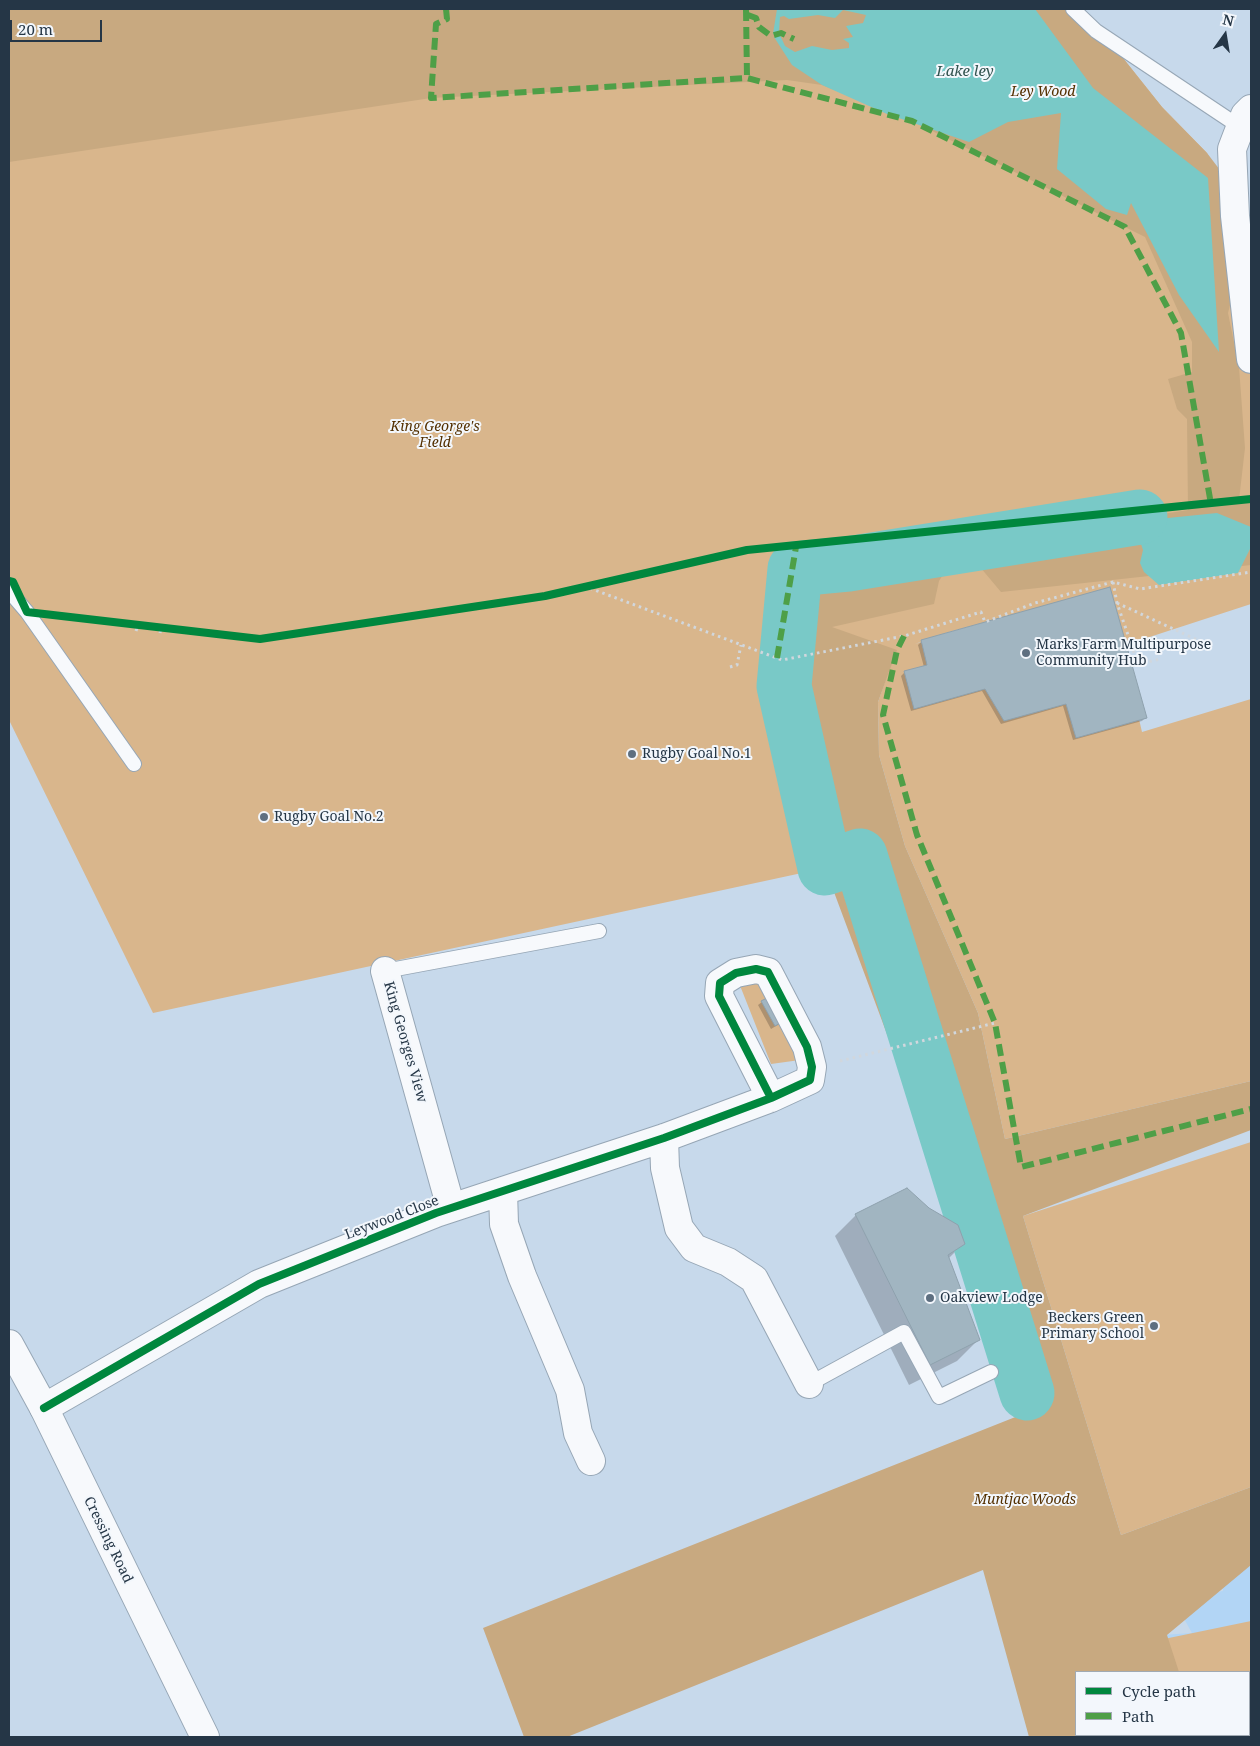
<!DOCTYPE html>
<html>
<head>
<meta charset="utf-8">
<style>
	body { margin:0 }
	#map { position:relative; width:1260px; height:1746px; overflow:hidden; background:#c7d9eb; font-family:"Noto Serif",serif }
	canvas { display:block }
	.frame { position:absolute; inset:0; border:10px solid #253646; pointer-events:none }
	.legend { position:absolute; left:1075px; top:1671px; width:175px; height:65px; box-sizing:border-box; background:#f3f7fc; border:1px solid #a1aab3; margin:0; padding:6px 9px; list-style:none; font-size:15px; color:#253646 }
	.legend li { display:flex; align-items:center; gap:10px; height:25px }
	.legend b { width:25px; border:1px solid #a1aab3 }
	.north { position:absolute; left:1200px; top:10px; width:50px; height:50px; -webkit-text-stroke:4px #f3f7fc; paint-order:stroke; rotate:13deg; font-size:14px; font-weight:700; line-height:20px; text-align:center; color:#253646 }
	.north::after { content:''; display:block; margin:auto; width:18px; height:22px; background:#253646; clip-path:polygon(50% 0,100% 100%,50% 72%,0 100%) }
	.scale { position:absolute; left:10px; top:20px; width:92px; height:22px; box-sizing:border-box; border:2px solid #253646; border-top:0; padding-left:6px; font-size:15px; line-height:18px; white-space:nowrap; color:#253646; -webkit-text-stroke:4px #f3f7fc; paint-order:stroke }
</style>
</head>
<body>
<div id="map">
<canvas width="1260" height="1746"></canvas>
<div class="frame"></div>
<ul class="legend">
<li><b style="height:6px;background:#00873e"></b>Cycle path</li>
<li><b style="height:6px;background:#4e9f47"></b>Path</li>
</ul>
<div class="north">N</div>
<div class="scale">20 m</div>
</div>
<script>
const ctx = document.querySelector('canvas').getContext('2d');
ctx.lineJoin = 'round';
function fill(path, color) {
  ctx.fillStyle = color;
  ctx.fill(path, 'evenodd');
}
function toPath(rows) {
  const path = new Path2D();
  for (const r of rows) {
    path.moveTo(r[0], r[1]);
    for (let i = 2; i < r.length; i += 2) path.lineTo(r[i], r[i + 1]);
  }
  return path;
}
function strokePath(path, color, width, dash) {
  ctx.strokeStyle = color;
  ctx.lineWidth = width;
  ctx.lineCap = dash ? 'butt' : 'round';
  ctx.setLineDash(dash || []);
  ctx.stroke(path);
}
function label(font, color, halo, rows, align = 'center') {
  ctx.font = font + ' "Noto Serif",serif';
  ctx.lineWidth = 4;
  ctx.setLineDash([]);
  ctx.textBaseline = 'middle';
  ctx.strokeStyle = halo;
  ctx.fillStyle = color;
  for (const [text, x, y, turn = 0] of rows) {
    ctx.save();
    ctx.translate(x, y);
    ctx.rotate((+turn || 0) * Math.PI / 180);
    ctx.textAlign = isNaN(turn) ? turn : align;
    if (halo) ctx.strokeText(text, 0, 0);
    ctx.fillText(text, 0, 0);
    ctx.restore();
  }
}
const built = toPath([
	[1251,1545,1251,1737,1249,1735,1249,1672,1173,1672,1161,1635,1192,1633,1173,1599,1223,1591,1221,1559]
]);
const green = toPath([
	[9,9,1084,9,1162,107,1207,153,1251,238,1251,604,1122,646,1142,732,1251,699,1251,1081,1005,1139,978,1013,905,846,879,755,878,702,896,650,784,679,793,750,825,868,153,1013,9,720],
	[1037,609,915,644,949,632],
	[758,979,800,1060,771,1064,739,983],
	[1251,1142,1251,1487,1121,1535,1023,1216],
	[1251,1621,1251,1737,1195,1737,1194,1735,1249,1735,1249,1672,1175,1672,1164,1639]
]);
const forest = toPath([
	[9,9,1084,9,1162,107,1207,153,1223,174,1232,297,1228,313,1239,367,1245,448,1239,500,1213,505,1251,500,1251,565,1001,592,980,567,946,570,939,581,934,604,832,627,897,650,878,702,879,755,905,846,978,1013,1005,1139,1251,1081,1251,1130,1023,1216,1121,1535,1251,1487,1251,1565,1167,1635,1179,1672,1076,1672,1076,1735,1199,1735,1200,1737,1029,1737,983,1570,567,1737,524,1737,483,1628,1028,1412,825,868,784,686,802,571,1188,510,1187,419,1177,409,1168,379,1192,372,1192,342,1145,237,912,121,822,85,787,80,431,98,9,162]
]);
const water = toPath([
	[777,9,1035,9,1093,88,1208,178,1219,352,1179,295,1131,203,1127,215,1106,209,1057,169,1061,113,1008,122,969,142,887,114,822,85,792,65,774,37,780,35,785,46,795,52,812,46,832,50,849,48,849,43,843,39,853,37,846,26,863,23,866,15,843,10,835,18,818,15,789,19,784,16,780,17,779,32,773,34],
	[1217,513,1251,527,1251,547,1238,573,1159,585,1144,572,1140,563,1143,550,1135,526,1143,522,1140,517,1158,519]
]);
const shadow = toPath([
	[1109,589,1145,718,1142,721,1073,740,1063,706,1001,724,982,691,911,711,901,676,904,673,924,667,918,645,921,642],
	[762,1002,781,1023,771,1029,758,1005],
	[856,1215,964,1243,948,1259,978,1340,957,1361,909,1385,835,1236]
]);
const river = toPath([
	[1027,1393,860,856,825,868,784,686,795,569,848,564,1140,517]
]);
const building = toPath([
	[1110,587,1147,718,1076,738,1066,704,1004,721,985,689,914,709,904,671,927,665,921,640,1110,587],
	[773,995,786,1020,775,1026,761,1001,773,995],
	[907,1188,929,1208,958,1225,965,1244,948,1255,980,1340,930,1365,855,1214,907,1188]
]);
const path = toPath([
	[1113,582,1117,603,1138,664,1161,659],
	[584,586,782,660,904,636,981,612,985,622,1035,603,1113,582,1140,589,1251,572],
	[1117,603,1206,644],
	[136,631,138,625],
	[160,633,161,628],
	[730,667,737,665,741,645],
	[840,1061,995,1023]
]);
const service = toPath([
	[1073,9,1096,31,1240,127],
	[9,591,27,612,134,764],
	[385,971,599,931],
	[809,1384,904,1332,939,1397,991,1372]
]);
const minor = toPath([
	[1251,109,1245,115,1232,149,1235,216,1251,359],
	[385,971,451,1208],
	[664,1138,665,1168,679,1228,694,1248,728,1262,754,1279,809,1384],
	[503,1191,504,1224,522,1276,570,1390,578,1433,591,1461],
	[44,1408,259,1284,436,1213,664,1138,771,1098,810,1080,812,1067,807,1047,768,972,756,969,736,973,720,983,719,996,771,1098]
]);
const tertiary = toPath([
	[9,1344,44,1408,205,1737]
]);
const quiet = toPath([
	[446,9,447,19,436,24,431,98,747,78,912,121,1125,227,1181,333,1211,504],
	[746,9,747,78],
	[748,15,756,18,759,27,771,36,781,33,794,39],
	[904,636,897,650,883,715,917,835,995,1023,1021,1167,1251,1109],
	[777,658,796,547]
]);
const cycleway = toPath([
	[9,581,13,582,27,612,260,639,545,596,747,550,1251,499],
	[44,1408,259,1284,436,1213,664,1138,771,1098,810,1080,812,1067,807,1047,768,972,756,969,736,973,720,983,719,996,771,1098]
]);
const markers = [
	[1026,653,5,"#5e6f80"],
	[632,754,5,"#5e6f80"],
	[264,817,5,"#5e6f80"],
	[930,1298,5,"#5e6f80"],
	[1154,1326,5,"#5e6f80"]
];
const parkNames = [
	["Ley Wood",1043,92],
	["King George's",435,427],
	["Field",435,443],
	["Muntjac Woods",1025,1500]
];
const poiNames = [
	["Marks Farm Multipurpose",1036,645],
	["Community Hub",1036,661],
	["Rugby Goal No.1",642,754],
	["Rugby Goal No.2",274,817],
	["Oakview Lodge",940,1298],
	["Beckers Green",1144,1318,"right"],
	["Primary School",1144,1334,"right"]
];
const streetNames = [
	["King Georges View",405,1042,74],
	["Leywood Close",392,1218,-21],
	["Cressing Road",108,1540,64]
];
const waterNames = [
	["Lake ley",965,72]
];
fill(built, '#b2d5f5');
fill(green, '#d9b68c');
fill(forest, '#c8a980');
fill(water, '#79c9c7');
fill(shadow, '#0003');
strokePath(river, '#79c9c7', 55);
fill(building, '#a1b5c1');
strokePath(building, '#8ea1ad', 1);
strokePath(service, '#96a6b5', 16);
strokePath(minor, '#96a6b5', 30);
strokePath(tertiary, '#96a6b5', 30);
strokePath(path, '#d1d7dd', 3, [2.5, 4]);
strokePath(service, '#f7f9fc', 14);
strokePath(minor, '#f7f9fc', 28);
strokePath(tertiary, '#f7f9fc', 28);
strokePath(quiet, '#4e9f47', 6, [12, 6]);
strokePath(cycleway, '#00873e', 8);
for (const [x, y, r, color] of markers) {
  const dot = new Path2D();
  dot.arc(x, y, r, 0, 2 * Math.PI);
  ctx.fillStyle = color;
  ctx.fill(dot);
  strokePath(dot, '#f3f7fc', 2);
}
label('italic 14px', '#543000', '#f3f7fc', parkNames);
label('14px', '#253646', '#f3f7fc', poiNames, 'left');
label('14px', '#253646', '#f3f7fc', streetNames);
label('italic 15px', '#335450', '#f3f7fc', waterNames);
</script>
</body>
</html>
